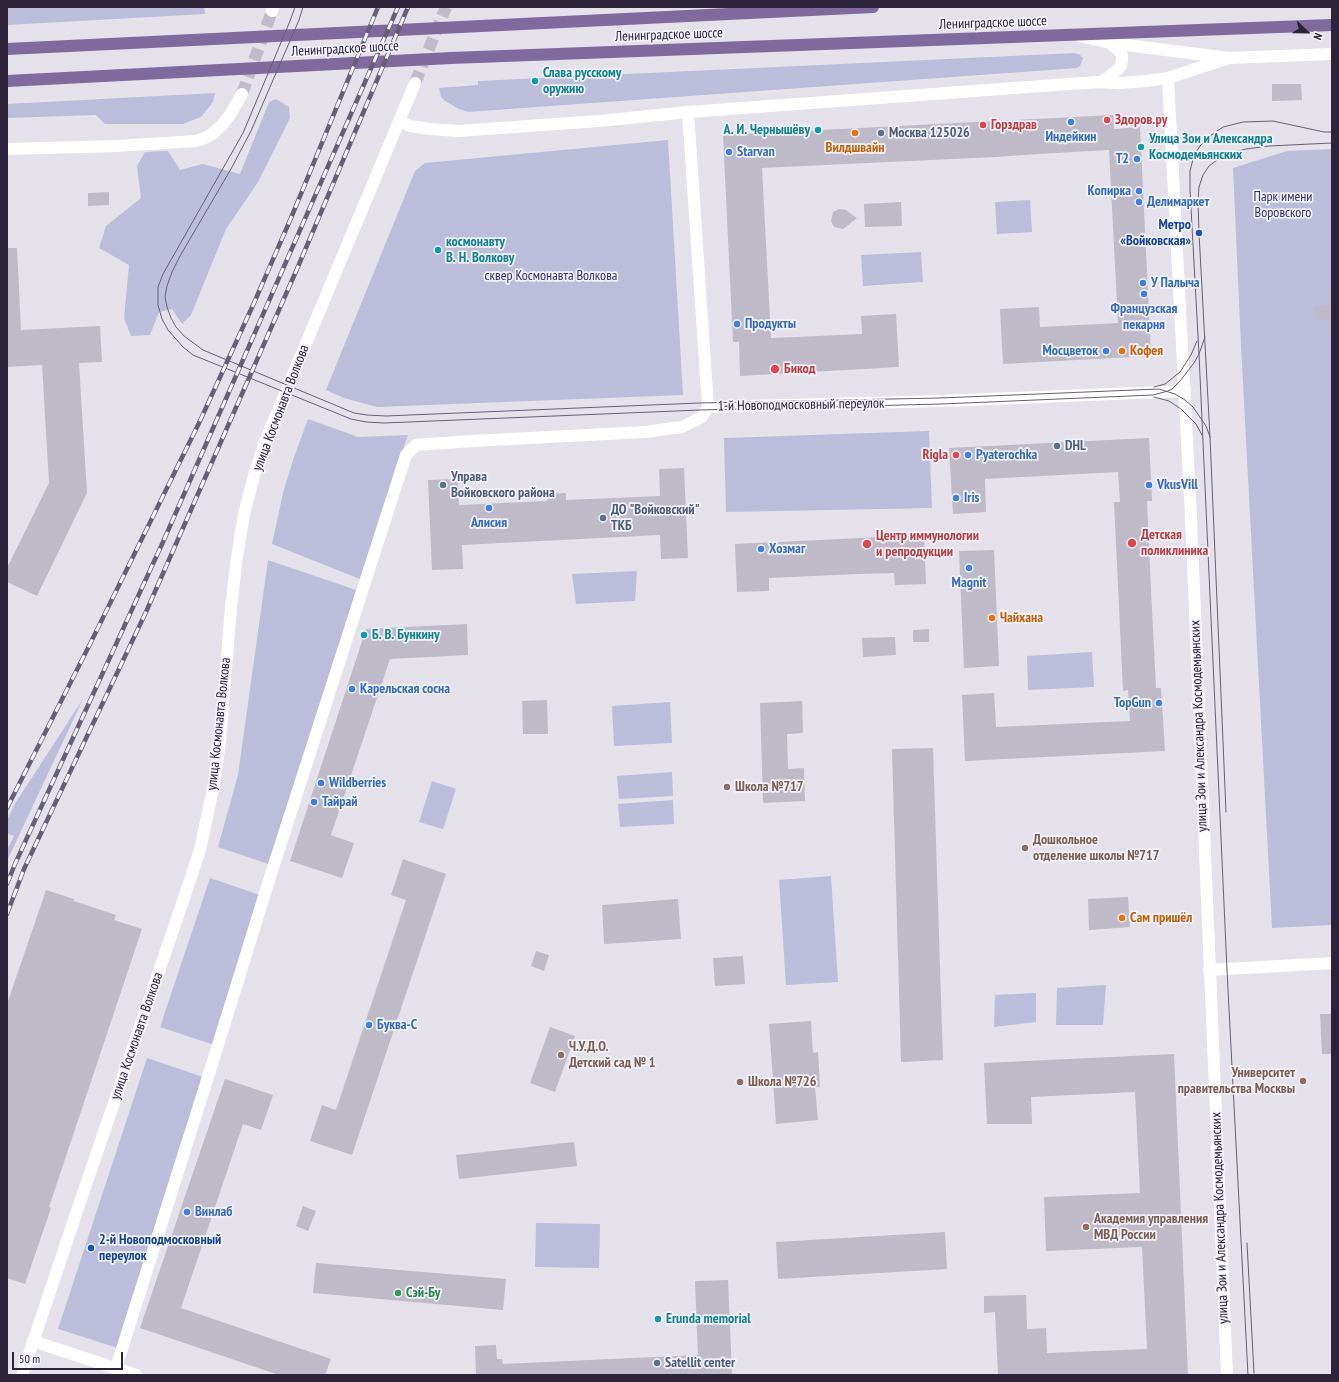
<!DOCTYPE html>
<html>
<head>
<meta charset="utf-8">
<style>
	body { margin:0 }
	#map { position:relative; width:1339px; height:1382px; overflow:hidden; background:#e4e1eb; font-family:"PT Sans Narrow",sans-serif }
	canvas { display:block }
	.frame { position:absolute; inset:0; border:8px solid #2c233a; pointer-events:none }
	.north { position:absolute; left:1287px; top:12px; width:40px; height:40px; -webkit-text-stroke:3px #f3f2f8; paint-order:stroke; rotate:112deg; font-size:11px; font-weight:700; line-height:16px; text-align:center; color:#2c233a }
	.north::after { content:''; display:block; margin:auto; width:14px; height:18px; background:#2c233a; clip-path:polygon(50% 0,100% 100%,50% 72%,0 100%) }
	.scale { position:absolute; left:12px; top:1352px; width:111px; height:18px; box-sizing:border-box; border:2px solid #2c233a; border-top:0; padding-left:5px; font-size:12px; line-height:14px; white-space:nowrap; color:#2c233a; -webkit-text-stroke:3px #f3f2f8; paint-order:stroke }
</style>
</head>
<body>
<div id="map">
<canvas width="1339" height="1382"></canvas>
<div class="frame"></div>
<div class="north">N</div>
<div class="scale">50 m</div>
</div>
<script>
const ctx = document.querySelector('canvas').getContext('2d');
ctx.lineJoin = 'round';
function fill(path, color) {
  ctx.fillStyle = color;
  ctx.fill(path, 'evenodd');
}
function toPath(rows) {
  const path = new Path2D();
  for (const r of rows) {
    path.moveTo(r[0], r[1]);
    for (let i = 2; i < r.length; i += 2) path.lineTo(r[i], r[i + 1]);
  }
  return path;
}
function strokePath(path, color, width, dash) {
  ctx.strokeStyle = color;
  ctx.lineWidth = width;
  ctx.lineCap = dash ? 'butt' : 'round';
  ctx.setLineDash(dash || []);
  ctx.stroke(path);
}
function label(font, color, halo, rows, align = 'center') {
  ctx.font = font + ' "PT Sans Narrow",sans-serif';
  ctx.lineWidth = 3.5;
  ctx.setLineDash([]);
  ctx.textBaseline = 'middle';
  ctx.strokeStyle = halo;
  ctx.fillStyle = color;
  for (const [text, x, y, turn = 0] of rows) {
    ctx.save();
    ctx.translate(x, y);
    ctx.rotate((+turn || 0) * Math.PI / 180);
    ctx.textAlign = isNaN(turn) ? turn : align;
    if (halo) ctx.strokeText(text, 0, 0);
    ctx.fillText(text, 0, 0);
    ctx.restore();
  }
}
const green = toPath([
	[7,7,204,7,205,14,7,25],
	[1075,53,1080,55,1083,58,1080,66,1077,68,468,112,459,109,445,101,441,97,439,88,478,85,478,81],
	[215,93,213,102,201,117,183,124,105,124,96,115,7,118,7,104],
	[276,99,289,107,290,118,258,182,226,229,191,315,182,324,172,309,159,312,150,335,131,336,124,318,129,265,99,248,106,226,141,198,137,166,145,152,168,151,180,170,203,164,240,174,269,102],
	[668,140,683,395,377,407,344,398,326,390,415,171,425,163],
	[1332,149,1332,925,1272,928,1241,346,1233,168,1287,151],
	[1030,200,1032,232,997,234,995,202],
	[921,252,923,282,863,286,861,255],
	[308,419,358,437,408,435,360,579,272,544,283,493,294,457],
	[929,431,932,508,726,512,724,438],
	[268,560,356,590,271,865,218,847,238,775],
	[637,571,635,601,576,604,572,574],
	[1092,652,1094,687,1028,690,1027,656],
	[83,699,7,861,7,846,9,846,14,836,7,833,7,820,16,802],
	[670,702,672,743,614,746,612,706],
	[672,772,673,796,619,799,617,776],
	[432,781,456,789,443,829,419,822],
	[673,800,674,824,620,827,618,804],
	[831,876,838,982,786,985,779,880],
	[210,878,263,896,214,1045,160,1027],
	[1106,985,1103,1025,1056,1025,1057,988],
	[1036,993,1036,1022,994,1027,995,995],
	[147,1058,206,1078,118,1348,58,1329],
	[536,1223,600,1224,599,1268,535,1267]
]);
const building = toPath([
	[1272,84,1301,84,1302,100,1272,101],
	[1113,115,1114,129,1140,127,1151,356,1003,364,1000,309,1039,307,1040,327,1118,323,1109,150,1038,154,995,157,762,168,771,338,862,334,861,316,896,314,899,367,740,376,739,342,733,342,723,135],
	[109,192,109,205,88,206,88,193],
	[901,202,902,226,865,227,864,204],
	[839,209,846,210,857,218,847,226,843,229,834,227,831,221,833,212],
	[7,248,17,248,21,330,100,326,102,362,79,363,87,493,37,596,7,582,7,568,49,483,42,365,7,367],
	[1332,305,1332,319,1316,320,1315,306],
	[1149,438,1152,501,1147,501,1151,590,1156,688,1161,688,1165,751,965,761,962,695,994,693,996,727,1130,721,1128,690,1123,691,1114,502,1120,502,1118,472,985,479,986,512,953,514,949,448],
	[684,468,688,558,661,559,660,535,462,545,463,569,432,570,428,480,458,479,459,505,547,501,547,494,566,493,566,500,660,496,659,469],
	[924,535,926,584,895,585,894,573,859,574,769,578,769,591,737,592,735,544],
	[994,550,999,666,964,668,959,551],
	[467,624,468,655,390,659,331,835,354,843,342,878,290,861,366,629],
	[929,629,929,642,913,642,913,630],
	[895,637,896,655,863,657,862,638],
	[547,700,548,734,523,734,522,701],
	[802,701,803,733,787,734,788,769,804,768,805,801,763,803,760,703],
	[933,748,943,1060,901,1062,892,749],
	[403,859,446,874,352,1155,310,1141,322,1105,336,1110,406,900,391,895],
	[46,890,74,899,74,901,116,915,114,920,142,929,49,1207,51,1208,25,1284,7,1278,7,1004],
	[1128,897,1130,927,1089,930,1088,899],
	[678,899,681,939,604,944,602,905],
	[536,951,549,955,544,971,531,966],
	[743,956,745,984,715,986,713,958],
	[1320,1014,1332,1014,1332,1054,1322,1054],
	[811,1021,813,1053,818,1052,820,1087,815,1087,818,1120,776,1124,769,1024],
	[550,1027,575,1036,555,1092,530,1083],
	[1174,1054,1188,1375,998,1375,995,1312,984,1313,984,1296,1026,1295,1027,1329,1046,1328,1047,1353,1147,1349,1142,1247,1046,1251,1044,1197,1140,1193,1135,1092,1031,1097,1032,1124,987,1124,984,1063],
	[225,1079,273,1095,261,1130,243,1124,181,1308,331,1359,325,1375,279,1375,140,1328],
	[574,1142,577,1166,459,1179,456,1155],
	[303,1206,316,1211,308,1231,296,1226],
	[945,1232,947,1269,778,1279,776,1242],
	[316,1263,506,1279,503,1310,313,1293],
	[728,1280,732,1375,476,1375,475,1346,496,1345,497,1359,502,1359,503,1364,698,1355,695,1281]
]);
const secondaryTunnel = toPath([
	[415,83,446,7],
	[242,94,272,11]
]);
const street = toPath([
	[688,112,708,407],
	[708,407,941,401,1185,391],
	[116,1368,214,1058,271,874,406,455,416,445,472,441,645,432,682,427,702,417,708,407]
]);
const secondary = toPath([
	[272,11,273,7],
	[1080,36,1110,43,1229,58,1332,54],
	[1168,78,1191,518,1227,1375],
	[1100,82,1109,77,1116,71,1121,66,1122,60,1122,55,1118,50,1110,43],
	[399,121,410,126,430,129,458,131,599,121,688,112,1042,86,1098,82,1120,83,1145,81,1168,78,1229,58],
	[7,149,117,146,196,141,205,138,212,134,221,126,230,115,242,94],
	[1209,970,1332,963],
	[33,1341,136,1375],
	[22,1375,77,1211,184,898,200,850,214,784,220,742,231,607,237,557,244,514,255,472,266,439,415,83]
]);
const primary = toPath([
	[7,49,873,7],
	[7,81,451,58,1332,25]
]);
const tram = toPath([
	[295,7,290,21,243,133,163,274,158,287,158,305,162,319,168,330,183,347,193,355,351,419,366,422,384,423,700,410,941,404,1153,395,1168,391,1172,389,1180,381,1194,363,1199,354,1205,337],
	[303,7,299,20,251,131,231,169,180,256,172,272,167,286,165,297,167,307,171,318,176,327,184,336,203,350,354,413,367,415,386,416,699,403,940,398,1159,389,1175,394,1185,400,1193,407,1206,426,1210,437],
	[1154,387,1165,384,1180,372,1191,355,1197,341],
	[1154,397,1169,401,1181,409,1196,424,1202,435],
	[1226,812,1210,437,1199,233,1198,201,1199,187,1203,175,1209,166,1224,155,1246,149,1269,146,1332,143],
	[1247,1243,1254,1373],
	[1248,1375,1227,970,1199,354,1190,190,1190,171,1194,155,1200,146,1210,136,1223,127,1243,122,1273,121,1324,132,1332,132]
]);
const rail = toPath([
	[7,808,89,646,199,423,254,303,291,218,378,7],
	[7,884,15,864,163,542,398,7],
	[7,914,24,869,146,612,297,269,408,7]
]);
const markers = [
	[535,81,4,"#0f9aa8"],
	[1107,120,4,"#e0444e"],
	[1071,122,4,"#3f7fe0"],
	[983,125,4,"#e0444e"],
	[818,130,4,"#0f9aa8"],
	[855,133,4,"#e8710a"],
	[881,133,4,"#5c6f8a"],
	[1141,147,4,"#0f9aa8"],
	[729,152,4,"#3f7fe0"],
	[1137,159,4,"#3f7fe0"],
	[1139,191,4,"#3f7fe0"],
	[1139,202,4,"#3f7fe0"],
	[1199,233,4,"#1a4fb4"],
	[438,250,4,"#0f9aa8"],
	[1143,283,4,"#3f7fe0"],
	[1144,294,4,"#3f7fe0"],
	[737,324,4,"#3f7fe0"],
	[1106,351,4,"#3f7fe0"],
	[1122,351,4,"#e8710a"],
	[775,369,5,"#e0444e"],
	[1057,446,4,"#5c6f8a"],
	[956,455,4,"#e0444e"],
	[968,455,4,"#3f7fe0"],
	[443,485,4,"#5c6f8a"],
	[1149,485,4,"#3f7fe0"],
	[956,498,4,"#3f7fe0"],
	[489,508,4,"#3f7fe0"],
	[603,518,4,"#5c6f8a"],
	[1132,543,5,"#e0444e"],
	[867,544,5,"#e0444e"],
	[761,549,4,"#3f7fe0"],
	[969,568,4,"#3f7fe0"],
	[992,618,4,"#e8710a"],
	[364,635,4,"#0f9aa8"],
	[352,689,4,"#3f7fe0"],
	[1159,703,4,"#3f7fe0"],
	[321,783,4,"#3f7fe0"],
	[727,787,4,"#8d6e63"],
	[314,802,4,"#3f7fe0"],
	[1025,848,4,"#8d6e63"],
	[1122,918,4,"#e8710a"],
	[369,1025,4,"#3f7fe0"],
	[561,1055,4,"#8d6e63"],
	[1303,1081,4,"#8d6e63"],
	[740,1082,4,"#8d6e63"],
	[187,1212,4,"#3f7fe0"],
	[1086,1227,4,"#8d6e63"],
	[91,1248,4,"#1a4fb4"],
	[398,1293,4,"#2e9e5b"],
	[658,1319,4,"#0f9aa8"],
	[657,1363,4,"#5c6f8a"]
];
const streetNames = [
	["Ленинградское шоссе",993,23,-2],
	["Ленинградское шоссе",669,35,-2],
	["Ленинградское шоссе",345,49,-3],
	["1-й Новоподмосковный переулок",801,405,-1],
	["улица Космонавта Волкова",281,408,-69],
	["улица Космонавта Волкова",219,724,-84],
	["улица Зои и Александра Космодемьянских",1199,726,-92],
	["улица Космонавта Волкова",137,1036,-71],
	["улица Зои и Александра Космодемьянских",1220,1218,-92]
];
const cultureNames = [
	["Слава русскому",543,73],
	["оружию",543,89],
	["А. И. Чернышёву",810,130,"right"],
	["Улица Зои и Александра",1149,139],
	["Космодемьянских",1149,155],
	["космонавту",446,242],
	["В. Н. Волкову",446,258],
	["Б. В. Бункину",372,635],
	["Erunda memorial",666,1319]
];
const healthNames = [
	["Здоров.ру",1115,120],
	["Горздрав",991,125],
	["Бикод",784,369],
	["Rigla",948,455,"right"],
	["Детская",1141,535],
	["поликлиника",1141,551],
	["Центр иммунологии",876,536],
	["и репродукции",876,552]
];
const serviceNames = [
	["Москва 125026",889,133],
	["DHL",1065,446],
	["Управа",451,477],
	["Войковского района",451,493],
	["ДО \"Войковский\"",611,510],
	["ТКБ",611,526],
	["Satellit center",665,1363]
];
const shopNames = [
	["Индейкин",1071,137,"center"],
	["Starvan",737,152],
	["T2",1129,159,"right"],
	["Копирка",1131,191,"right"],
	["Делимаркет",1147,202],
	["У Палыча",1151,283],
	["Французская",1144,309,"center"],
	["пекарня",1144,325,"center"],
	["Продукты",745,324],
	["Мосцветок",1098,351,"right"],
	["Pyaterochka",976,455],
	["VkusVill",1157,485],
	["Iris",964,498],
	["Алисия",489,523,"center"],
	["Хозмаг",769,549],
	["Magnit",969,583,"center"],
	["Карельская сосна",360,689],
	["TopGun",1151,703,"right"],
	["Wildberries",329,783],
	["Тайрай",322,802],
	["Буква-С",377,1025],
	["Винлаб",195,1212]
];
const foodNames = [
	["Вилдшвайн",855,148,"center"],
	["Кофея",1130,351],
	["Чайхана",1000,618],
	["Сам пришёл",1130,918]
];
const parkNames = [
	["Парк имени",1283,197],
	["Воровского",1283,213],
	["сквер Космонавта Волкова",551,276]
];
const transitNames = [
	["Метро",1191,225],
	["«Войковская»",1191,241],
	["2-й Новоподмосковный",99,1240,"left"],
	["переулок",99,1256,"left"]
];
const educationNames = [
	["Школа №717",735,787],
	["Дошкольное",1033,840],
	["отделение школы №717",1033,856],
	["Ч.У.Д.О.",569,1047],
	["Детский сад № 1",569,1063],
	["Университет",1295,1073,"right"],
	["правительства Москвы",1295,1089,"right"],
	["Школа №726",748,1082],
	["Академия управления",1094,1219],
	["МВД России",1094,1235]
];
const leisureNames = [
	["Сэй-Бу",406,1293]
];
fill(green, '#bcbddb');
fill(building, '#bfbac8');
strokePath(secondaryTunnel, '#bfbbc8', 12, [12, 6]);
strokePath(street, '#fff', 12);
strokePath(secondary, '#fff', 12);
strokePath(primary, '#7f699d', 12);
strokePath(tram, '#675d76', 1);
strokePath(rail, '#675d76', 4.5);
strokePath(rail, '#f3f2f8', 3, [9]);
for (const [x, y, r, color] of markers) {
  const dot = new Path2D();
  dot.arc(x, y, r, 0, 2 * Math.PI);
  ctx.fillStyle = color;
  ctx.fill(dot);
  strokePath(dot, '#f3f2f8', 1.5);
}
label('14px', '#2c233a', '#f3f2f8', streetNames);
label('bold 14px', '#0d838f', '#f3f2f8', cultureNames, 'left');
label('bold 14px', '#be3a42', '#f3f2f8', healthNames, 'left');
label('bold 14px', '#4e5e75', '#f3f2f8', serviceNames, 'left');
label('bold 14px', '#366cbe', '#f3f2f8', shopNames, 'left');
label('bold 14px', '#c56008', '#f3f2f8', foodNames, 'left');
label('14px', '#34306e', '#f3f2f8', parkNames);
label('bold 14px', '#164399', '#f3f2f8', transitNames, 'right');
label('bold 14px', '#785e54', '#f3f2f8', educationNames, 'left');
label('bold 14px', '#27864d', '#f3f2f8', leisureNames, 'left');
</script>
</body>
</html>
